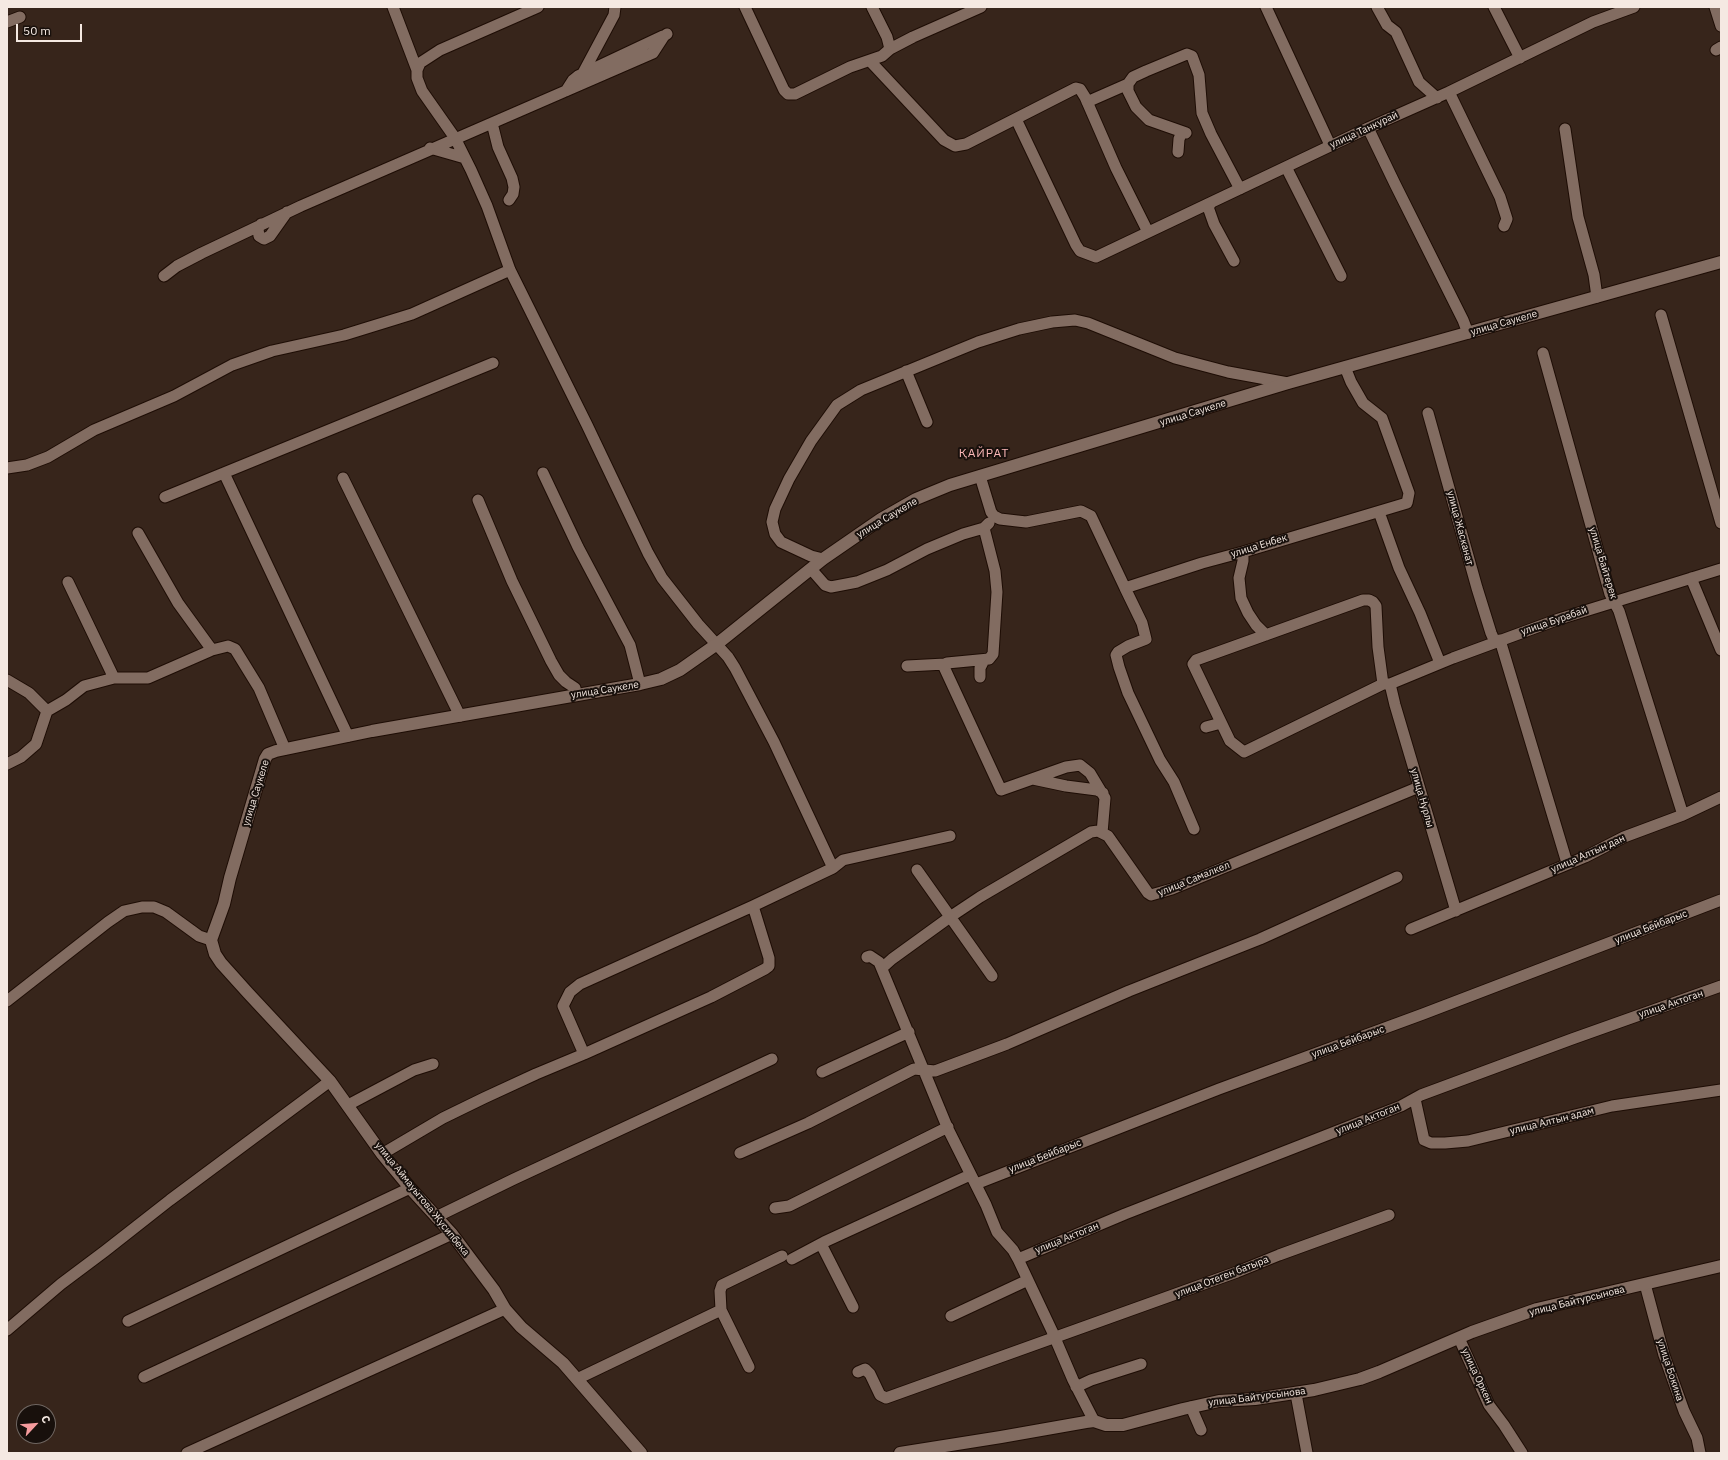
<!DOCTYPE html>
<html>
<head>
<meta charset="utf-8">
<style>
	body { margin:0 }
	#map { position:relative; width:1728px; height:1460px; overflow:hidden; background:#37251b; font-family:"IBM Plex Sans",sans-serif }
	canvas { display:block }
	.frame { position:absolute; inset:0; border:8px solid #f5e9e2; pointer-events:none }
	.north { position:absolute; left:16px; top:1404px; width:40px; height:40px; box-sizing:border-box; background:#18100c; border:1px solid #706762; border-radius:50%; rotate:64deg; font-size:11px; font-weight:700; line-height:16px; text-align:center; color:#f5e9e2 }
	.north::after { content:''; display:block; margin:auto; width:14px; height:18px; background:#f59b9d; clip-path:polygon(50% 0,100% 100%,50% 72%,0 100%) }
	.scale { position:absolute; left:16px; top:24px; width:66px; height:18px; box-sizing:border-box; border:2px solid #f5e9e2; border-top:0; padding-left:5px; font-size:12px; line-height:14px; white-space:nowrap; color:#f5e9e2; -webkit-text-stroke:3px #18100c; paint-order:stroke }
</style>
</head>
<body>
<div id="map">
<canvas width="1728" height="1460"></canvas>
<div class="frame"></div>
<div class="north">С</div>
<div class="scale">50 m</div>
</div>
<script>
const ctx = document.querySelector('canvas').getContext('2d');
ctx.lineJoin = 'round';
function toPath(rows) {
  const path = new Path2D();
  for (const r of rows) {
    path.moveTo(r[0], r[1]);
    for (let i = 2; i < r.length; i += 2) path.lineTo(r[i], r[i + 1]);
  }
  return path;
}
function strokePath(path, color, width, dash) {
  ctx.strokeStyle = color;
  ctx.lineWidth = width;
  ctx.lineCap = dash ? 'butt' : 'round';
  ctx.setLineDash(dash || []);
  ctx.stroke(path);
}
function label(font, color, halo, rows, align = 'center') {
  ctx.font = font + ' "IBM Plex Sans",sans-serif';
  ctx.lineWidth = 4;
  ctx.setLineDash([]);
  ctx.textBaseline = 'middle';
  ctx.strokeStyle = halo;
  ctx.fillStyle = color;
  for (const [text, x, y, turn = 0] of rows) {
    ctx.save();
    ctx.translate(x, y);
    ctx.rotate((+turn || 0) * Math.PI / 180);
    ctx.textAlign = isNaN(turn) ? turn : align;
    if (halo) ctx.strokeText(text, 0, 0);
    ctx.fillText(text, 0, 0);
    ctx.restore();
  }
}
const street = toPath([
	[393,7,417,70,417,78,422,91,455,138,471,170,487,206,510,270,587,425,648,553,662,578,698,624,728,657,735,668,774,742,833,868],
	[745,7,784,90,788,94,795,94,850,67,882,56,890,49,913,37,981,7],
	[872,7,887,37,890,49],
	[1266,7,1330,145],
	[1377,7,1387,25,1396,32,1419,82,1437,98],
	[1494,7,1520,58],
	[1715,7,1721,26],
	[7,22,20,17],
	[1716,50,1721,47],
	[870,61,944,140,955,146,966,144,1076,88,1080,89,1085,97,1116,168,1148,232],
	[417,70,420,63,440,50,538,7],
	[583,73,614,15,615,7],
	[1128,84,1128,91,1136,107,1149,120,1186,133],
	[566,91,573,80,578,76,663,36],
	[1449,92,1500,197,1507,219,1504,226],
	[1087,102,1128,84,1133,77,1146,71,1187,54,1192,56,1199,75,1202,113,1211,134,1240,189],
	[1016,119,1076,245,1080,251,1096,257,1368,128,1449,92,1593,22,1634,7],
	[492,123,498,147,512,178,514,187,513,194,509,200],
	[1368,128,1395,184,1463,320,1468,333],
	[1565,129,1578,217,1594,275,1597,297],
	[430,148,465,158],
	[1178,152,1179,139,1182,132],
	[1286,167,1341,276],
	[1211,203,1208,207,1214,224,1234,261],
	[261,224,258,229,259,236,264,239,270,236,287,212],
	[164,276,177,266,202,253,301,206,653,53,664,36,667,34],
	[1661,315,1721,523],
	[1543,353,1610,594,1619,611,1683,815],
	[906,371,927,422],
	[1428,413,1477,588,1491,633,1495,642],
	[7,468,27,465,48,457,94,430,174,396,232,365,272,351,344,335,412,314,510,270],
	[224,473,348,736],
	[543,473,578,547,630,645,640,684],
	[980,476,991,512,994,516,1000,519,1026,522,1081,511,1091,516,1125,588,1202,563,1243,552,1407,503,1409,493,1382,418,1363,403,1351,382,1345,367],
	[343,478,460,716],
	[165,497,493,363],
	[478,500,512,581,551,661,559,675,566,682,575,688,576,694],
	[1379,512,1399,568,1420,613,1440,663],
	[984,528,995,571,997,592,993,654,989,659,947,663,945,664,944,667,1001,790,1066,767,1080,765,1090,773,1105,798,1102,833],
	[138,533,178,603,212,650],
	[1243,552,1243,561,1239,578,1241,598,1248,613,1256,625,1266,635],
	[823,559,811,556,781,542,775,534,772,522,775,509,789,479,811,441,837,405,861,390,978,342,1019,329,1052,322,1075,320,1088,323,1175,358,1228,372,1288,383],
	[811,569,825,585,831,587,857,582,887,570,927,549,963,534,984,528,989,523],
	[1691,578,1721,650],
	[68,582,114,678],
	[1125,588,1142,623,1146,639,1128,646,1118,652,1116,655,1119,667,1128,693,1160,760,1174,782,1194,829],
	[1500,640,1567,863],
	[907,666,945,664],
	[980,677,980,668,984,660],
	[7,680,29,693,47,711],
	[1383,684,1378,647,1376,606,1373,602,1369,600,1363,600,1196,660,1193,664,1230,741,1244,752,1383,684,1390,684,1453,658,1559,619,1721,569],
	[1390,684,1395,705,1456,911],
	[1206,727,1221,723],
	[7,764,21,757,36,744,47,711,66,700,84,686,114,678,148,678,212,650,228,646,235,649,259,688,285,749],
	[1033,779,1066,786,1097,790,1103,793],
	[917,870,992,976],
	[1411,929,1585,857,1624,837,1683,815,1721,797],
	[867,957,870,956,879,962,948,1129,986,1205,997,1232,1013,1250,1018,1259,1052,1331,1073,1380,1094,1421],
	[882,968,892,959,950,917,980,897,1091,832,1098,831,1108,836,1148,893,1151,895,1172,889,1419,787],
	[7,1001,108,922,124,911,142,907,154,907,166,912,199,936,211,940],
	[584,1054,563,1006,570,992,580,984,753,906,833,868,843,860,950,836],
	[822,1072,909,1032],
	[1415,1099,1424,1140,1431,1143,1445,1143,1468,1141,1612,1106,1721,1090],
	[348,1105,414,1070,433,1064],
	[740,1153,808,1123,914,1069,935,1071,1007,1044,1129,991,1260,939,1397,877],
	[382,1154,443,1118,484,1098,536,1074,584,1054,711,997,765,969,769,966,769,958,753,906],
	[976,1184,1219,1089,1423,1014,1721,900],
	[775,1208,789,1206,948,1127],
	[436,1217,514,1179,772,1059],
	[821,1244,853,1307],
	[792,1259,824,1242,970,1175],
	[1018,1259,1125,1214,1401,1106,1421,1095,1572,1039,1721,986],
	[1645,1284,1664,1355,1684,1411,1697,1438,1700,1453],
	[721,1310,749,1367],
	[951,1316,1028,1280],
	[128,1321,410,1188],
	[7,1330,61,1284,105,1251,170,1200,330,1081],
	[1459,1338,1489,1405,1504,1425,1522,1453],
	[858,1372,865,1369,870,1374,880,1395,886,1398,1237,1272,1279,1255,1389,1215],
	[144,1377,452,1234],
	[577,1379,721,1310,720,1291,722,1285,782,1256],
	[1076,1387,1091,1380,1141,1364],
	[1296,1394,1307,1453],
	[1191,1407,1201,1430],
	[187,1453,505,1309]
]);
const secondary = toPath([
	[641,1453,563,1363,521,1327,505,1309,494,1290,452,1234,410,1188,382,1154,330,1081,248,993,221,963,215,954,211,940,224,904,230,878,265,759,268,754,276,751,372,731,640,684,661,679,680,670,717,644,823,559,881,519,916,499,950,485,1288,383,1721,262],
	[900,1453,1001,1437,1086,1422,1094,1421,1106,1425,1123,1425,1183,1409,1219,1401,1255,1399,1314,1390,1360,1379,1379,1372,1472,1332,1537,1309,1721,1266]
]);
const streetNames = [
	["улица Танкурай",1364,130,-25],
	["улица Саукеле",1504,323,-16],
	["улица Саукеле",1193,413,-17],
	["улица Саукеле",887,518,-31],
	["улица Жасканат",1460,528,75],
	["улица Енбек",1259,546,-17],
	["улица Байтерек",1603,563,73],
	["улица Бурабай",1554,621,-19],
	["улица Саукеле",605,690,-9],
	["улица Саукеле",256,793,-73],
	["улица Нурлы",1422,798,74],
	["улица Алтын дан",1588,854,-24],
	["улица Самалкел",1194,879,-22],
	["улица Бейбарыс",1651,927,-21],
	["улица Актоган",1671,1004,-19],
	["улица Бейбарыс",1348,1042,-20],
	["улица Актоган",1368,1119,-22],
	["улица Алтын адам",1552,1121,-14],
	["улица Бейбарыс",1045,1156,-21],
	["улица Аймауытова Жусипбека",422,1199,51],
	["улица Актоган",1067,1238,-22],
	["улица Отеген батыра",1222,1277,-21],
	["улица Байтурсынова",1577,1301,-14],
	["улица Бокина",1670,1370,72],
	["улица Оркен",1477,1376,65],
	["улица Байтурсынова",1257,1397,-7]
];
const quarterNames = [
	["ҚАЙРАТ",984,454]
];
strokePath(street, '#1e0d05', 13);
strokePath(secondary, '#1e0d05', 14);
strokePath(street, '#826c61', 11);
strokePath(secondary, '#826c61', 12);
label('10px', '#f5e9e2', '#18100c', streetNames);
ctx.letterSpacing = '1px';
label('12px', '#fbb7b7', '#18100c', quarterNames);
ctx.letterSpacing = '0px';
</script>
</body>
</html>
